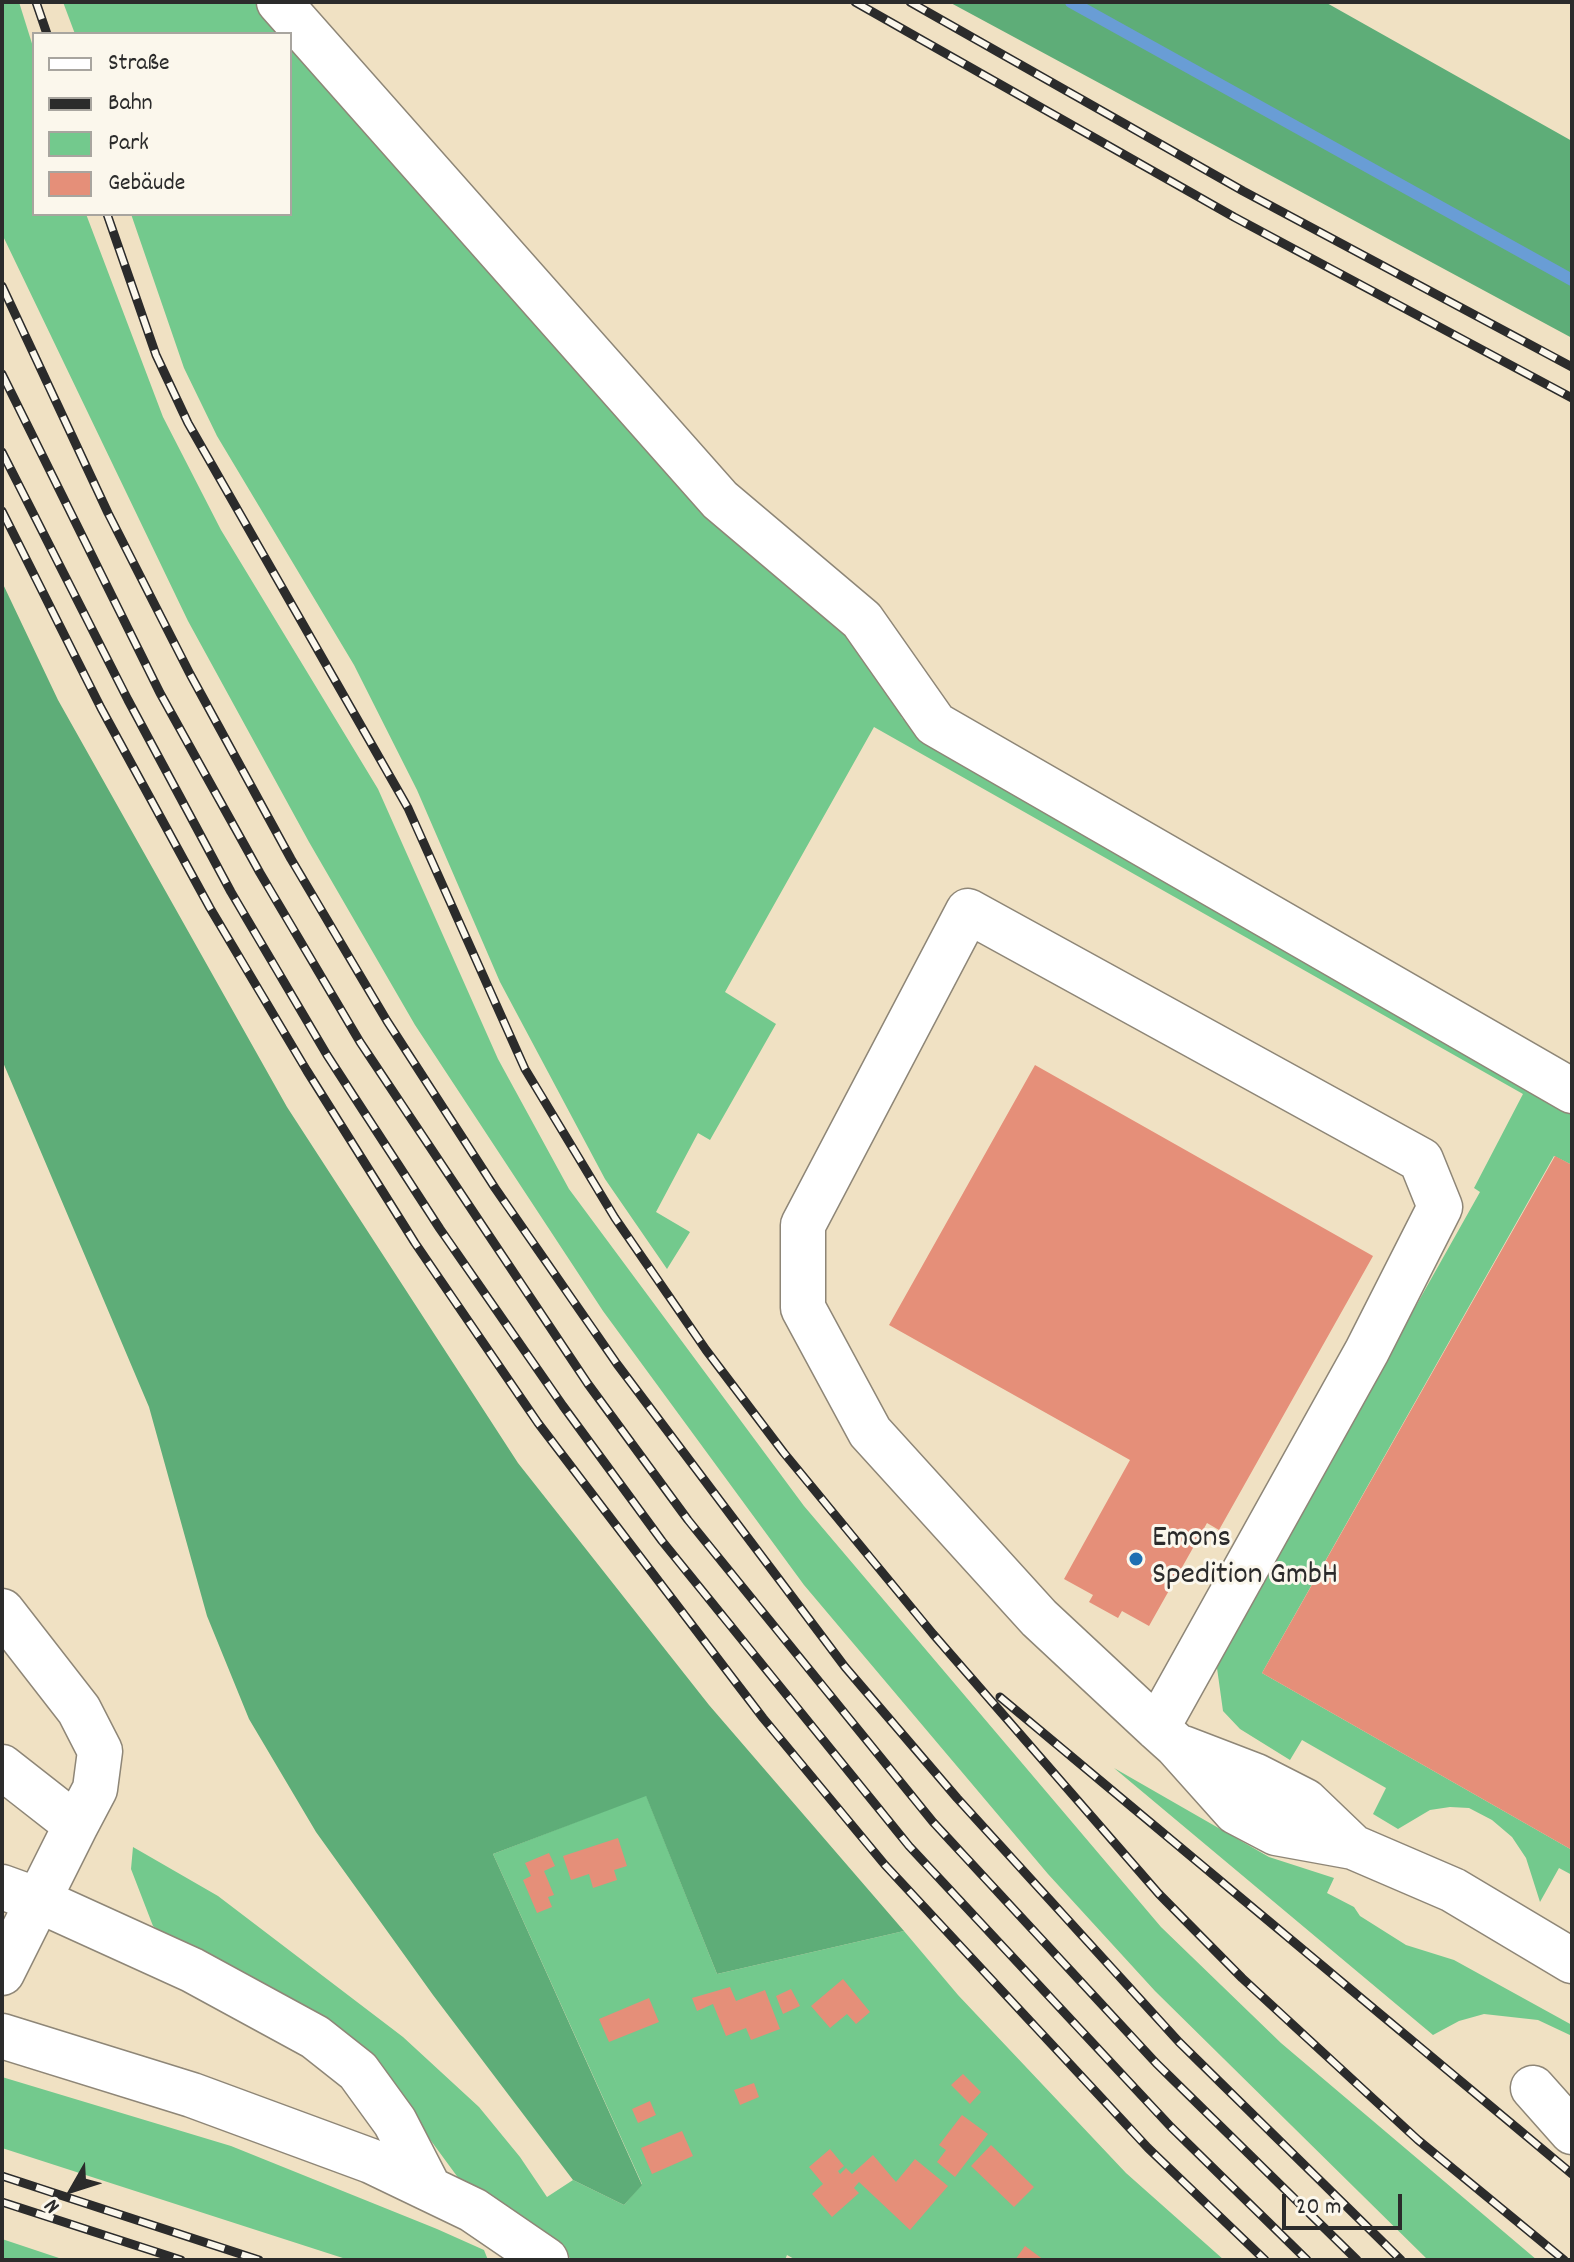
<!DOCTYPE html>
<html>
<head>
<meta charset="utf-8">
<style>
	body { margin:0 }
	#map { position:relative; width:1574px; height:2262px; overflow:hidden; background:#f0e1c3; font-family:Dekko,sans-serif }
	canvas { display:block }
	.frame { position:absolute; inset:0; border:4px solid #2b2b2b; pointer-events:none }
	.legend { position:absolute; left:32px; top:32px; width:260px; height:184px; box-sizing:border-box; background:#fbf7ec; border:2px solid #a8a59f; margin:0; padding:10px 14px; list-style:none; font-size:24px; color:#2b2b2b }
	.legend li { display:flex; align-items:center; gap:16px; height:40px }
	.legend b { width:40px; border:2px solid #a8a59f }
	.north { position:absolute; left:32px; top:2150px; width:80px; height:80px; -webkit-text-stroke:6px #fbf7ec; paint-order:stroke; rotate:231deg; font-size:22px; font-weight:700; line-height:32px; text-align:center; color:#2b2b2b }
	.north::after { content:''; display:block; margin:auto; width:28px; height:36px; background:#2b2b2b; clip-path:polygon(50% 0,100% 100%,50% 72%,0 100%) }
	.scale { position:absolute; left:1282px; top:2194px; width:120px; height:36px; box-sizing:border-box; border:4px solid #2b2b2b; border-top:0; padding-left:10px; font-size:24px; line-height:28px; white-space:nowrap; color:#2b2b2b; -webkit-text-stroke:6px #fbf7ec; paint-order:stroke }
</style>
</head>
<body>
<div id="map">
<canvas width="1574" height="2262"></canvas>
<div class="frame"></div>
<ul class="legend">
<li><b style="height:10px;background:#fff"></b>Straße</li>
<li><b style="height:10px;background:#2b2b2b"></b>Bahn</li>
<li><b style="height:22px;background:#73c98d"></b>Park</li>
<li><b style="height:22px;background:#e58f79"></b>Gebäude</li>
</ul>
<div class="north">N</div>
<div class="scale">20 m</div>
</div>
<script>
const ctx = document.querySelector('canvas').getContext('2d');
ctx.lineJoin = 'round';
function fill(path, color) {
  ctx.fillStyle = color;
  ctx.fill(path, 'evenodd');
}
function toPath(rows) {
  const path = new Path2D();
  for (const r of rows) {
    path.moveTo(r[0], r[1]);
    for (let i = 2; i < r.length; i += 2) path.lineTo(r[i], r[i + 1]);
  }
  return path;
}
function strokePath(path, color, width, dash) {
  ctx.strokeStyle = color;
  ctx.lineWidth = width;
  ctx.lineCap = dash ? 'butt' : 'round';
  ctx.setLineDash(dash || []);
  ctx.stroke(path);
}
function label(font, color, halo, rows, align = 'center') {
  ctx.font = font + ' Dekko,sans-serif';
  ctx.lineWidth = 6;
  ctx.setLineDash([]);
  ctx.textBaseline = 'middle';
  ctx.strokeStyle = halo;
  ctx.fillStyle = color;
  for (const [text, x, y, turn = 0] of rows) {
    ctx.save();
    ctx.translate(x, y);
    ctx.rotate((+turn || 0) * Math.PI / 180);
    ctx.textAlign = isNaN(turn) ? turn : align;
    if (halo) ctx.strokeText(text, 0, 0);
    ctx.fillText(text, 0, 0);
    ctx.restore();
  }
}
const green = toPath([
	[2,2,19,2,34,50,34,214,86,214,163,417,221,530,378,789,498,1059,569,1189,804,1506,1161,1927,1281,2043,1537,2260,1428,2260,1155,1991,1048,1874,804,1585,603,1311,415,1025,309,842,188,621,2,234],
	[63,2,256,2,285,34,75,34],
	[290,40,823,602,893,693,902,718,1572,1103,1572,1165,1554,1156,1262,1673,1572,1850,1572,1875,1559,1868,1540,1902,1526,1858,1512,1837,1492,1820,1469,1808,1450,1807,1430,1810,1398,1829,1373,1814,1386,1788,1302,1740,1290,1760,1240,1729,1223,1711,1217,1668,1220,1654,1480,1192,1474,1188,1523,1094,874,727,725,992,776,1024,710,1140,698,1133,656,1212,690,1232,667,1269,605,1179,500,982,417,790,354,665,217,436,184,368,131,214,290,214],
	[1114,1768,1269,1857,1334,1878,1327,1893,1354,1907,1360,1916,1406,1945,1454,1960,1572,2025,1572,2036,1538,2020,1484,2014,1459,2021,1433,2035],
	[646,1795,717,1974,904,1931,958,1995,1126,2173,1224,2260,796,2260,787,2255,785,2260,573,2260,462,2183,426,2134,194,1954,153,1926,131,1869,133,1847,218,1896,403,2037,479,2107,520,2157,547,2197,573,2180,624,2205,642,2184,493,1854],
	[2,2077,231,2146,437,2229,484,2250,488,2260,349,2260,2,2148],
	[2,2239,65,2260,2,2260]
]);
const forest = toPath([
	[949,2,1325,2,1572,141,1572,338],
	[2,582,58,700,287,1107,518,1463,709,1705,904,1931,717,1974,646,1796,493,1854,642,2185,624,2205,573,2180,433,1995,316,1832,249,1719,207,1616,149,1407,2,1060]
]);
const stream = toPath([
	[1071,2,1572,280]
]);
const building = toPath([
	[1035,1065,1373,1256,1219,1530,1207,1523,1149,1626,1122,1611,1118,1618,1089,1602,1093,1595,1064,1579,1130,1460,889,1325],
	[1555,1156,1572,1165,1572,1850,1262,1673],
	[618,1838,627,1866,614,1870,617,1880,593,1888,589,1874,571,1880,563,1856],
	[549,1853,555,1866,544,1871,554,1895,548,1897,552,1907,537,1913,523,1880,531,1876,525,1863],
	[843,1979,870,2012,856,2024,847,2014,830,2028,811,2006],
	[730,1987,736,2001,765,1990,780,2029,751,2040,746,2028,726,2036,713,2004,697,2011,692,1998],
	[791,1989,800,2006,783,2014,776,1996],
	[649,1998,659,2022,609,2042,599,2019],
	[963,2074,981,2092,970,2104,951,2085],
	[754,2083,759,2097,740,2105,734,2090],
	[650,2101,656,2115,638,2123,632,2109],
	[962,2115,988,2134,955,2177,937,2162,946,2150,939,2145],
	[682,2131,693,2156,652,2174,641,2148],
	[991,2145,1034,2187,1014,2207,971,2166],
	[830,2149,844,2166,838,2171,840,2174,846,2168,852,2174,873,2155,896,2182,915,2159,948,2186,910,2230,859,2182,854,2188,859,2193,832,2217,812,2194,823,2184,809,2167],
	[1025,2246,1044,2260,1015,2260]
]);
const minor = toPath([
	[279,2,720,500,862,620,935,724,1572,1091],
	[2,1611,79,1710,100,1751,95,1789,76,1825,2,1767],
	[1157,1728,1367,1351,1440,1207,1421,1160,968,911,803,1225,803,1308,870,1432,1039,1618,1157,1728,1177,1746,1236,1812,1276,1833,1353,1847,1453,1890,1572,1961],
	[1183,1748,1256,1776,1305,1801,1353,1847],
	[2,1887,38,1900,192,1970,315,2037,358,2071,395,2122,428,2186],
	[2,1973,76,1825],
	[2,2036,192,2095,371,2161,473,2210,546,2260],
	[1533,2088,1572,2132]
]);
const rail = toPath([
	[36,2,47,34],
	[855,2,1234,217,1572,398],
	[910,2,1243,191,1572,367],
	[107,214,156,355,188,423,408,808,525,1069,615,1218,706,1350,784,1453,933,1634,1159,1894,1242,1978,1418,2140,1564,2260],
	[2,286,108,513,190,674,291,859,387,1021,495,1188,617,1364,845,1667,957,1798,1179,2042,1401,2260],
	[2,374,160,693,260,873,360,1042,588,1384,688,1520,933,1822,1156,2063,1357,2260],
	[2,452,128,700,231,892,327,1055,440,1229,563,1406,662,1541,909,1846,1171,2127,1307,2260],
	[2,511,101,708,210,908,307,1071,415,1243,538,1423,763,1718,885,1865,1148,2148,1265,2260],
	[1000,1697,1572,2174],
	[2,2176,259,2260],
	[2,2202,181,2260]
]);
const markers = [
	[1136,1559,8,"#1f6fb2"]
];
const poiNames = [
	["Emons",1152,1541],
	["Spedition GmbH",1152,1578]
];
fill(green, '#73c98d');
fill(forest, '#5ead78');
strokePath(stream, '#699dd5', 12);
fill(building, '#e58f79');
strokePath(minor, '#8e8677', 47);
strokePath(minor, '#fff', 44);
strokePath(rail, '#2b2b2b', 9);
strokePath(rail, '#fbf7ec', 6, [18]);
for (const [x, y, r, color] of markers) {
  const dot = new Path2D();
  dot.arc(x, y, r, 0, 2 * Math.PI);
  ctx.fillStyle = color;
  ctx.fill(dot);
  strokePath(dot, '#fbf7ec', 3);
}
label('32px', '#2b2b2b', '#fbf7ec', poiNames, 'left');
</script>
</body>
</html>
